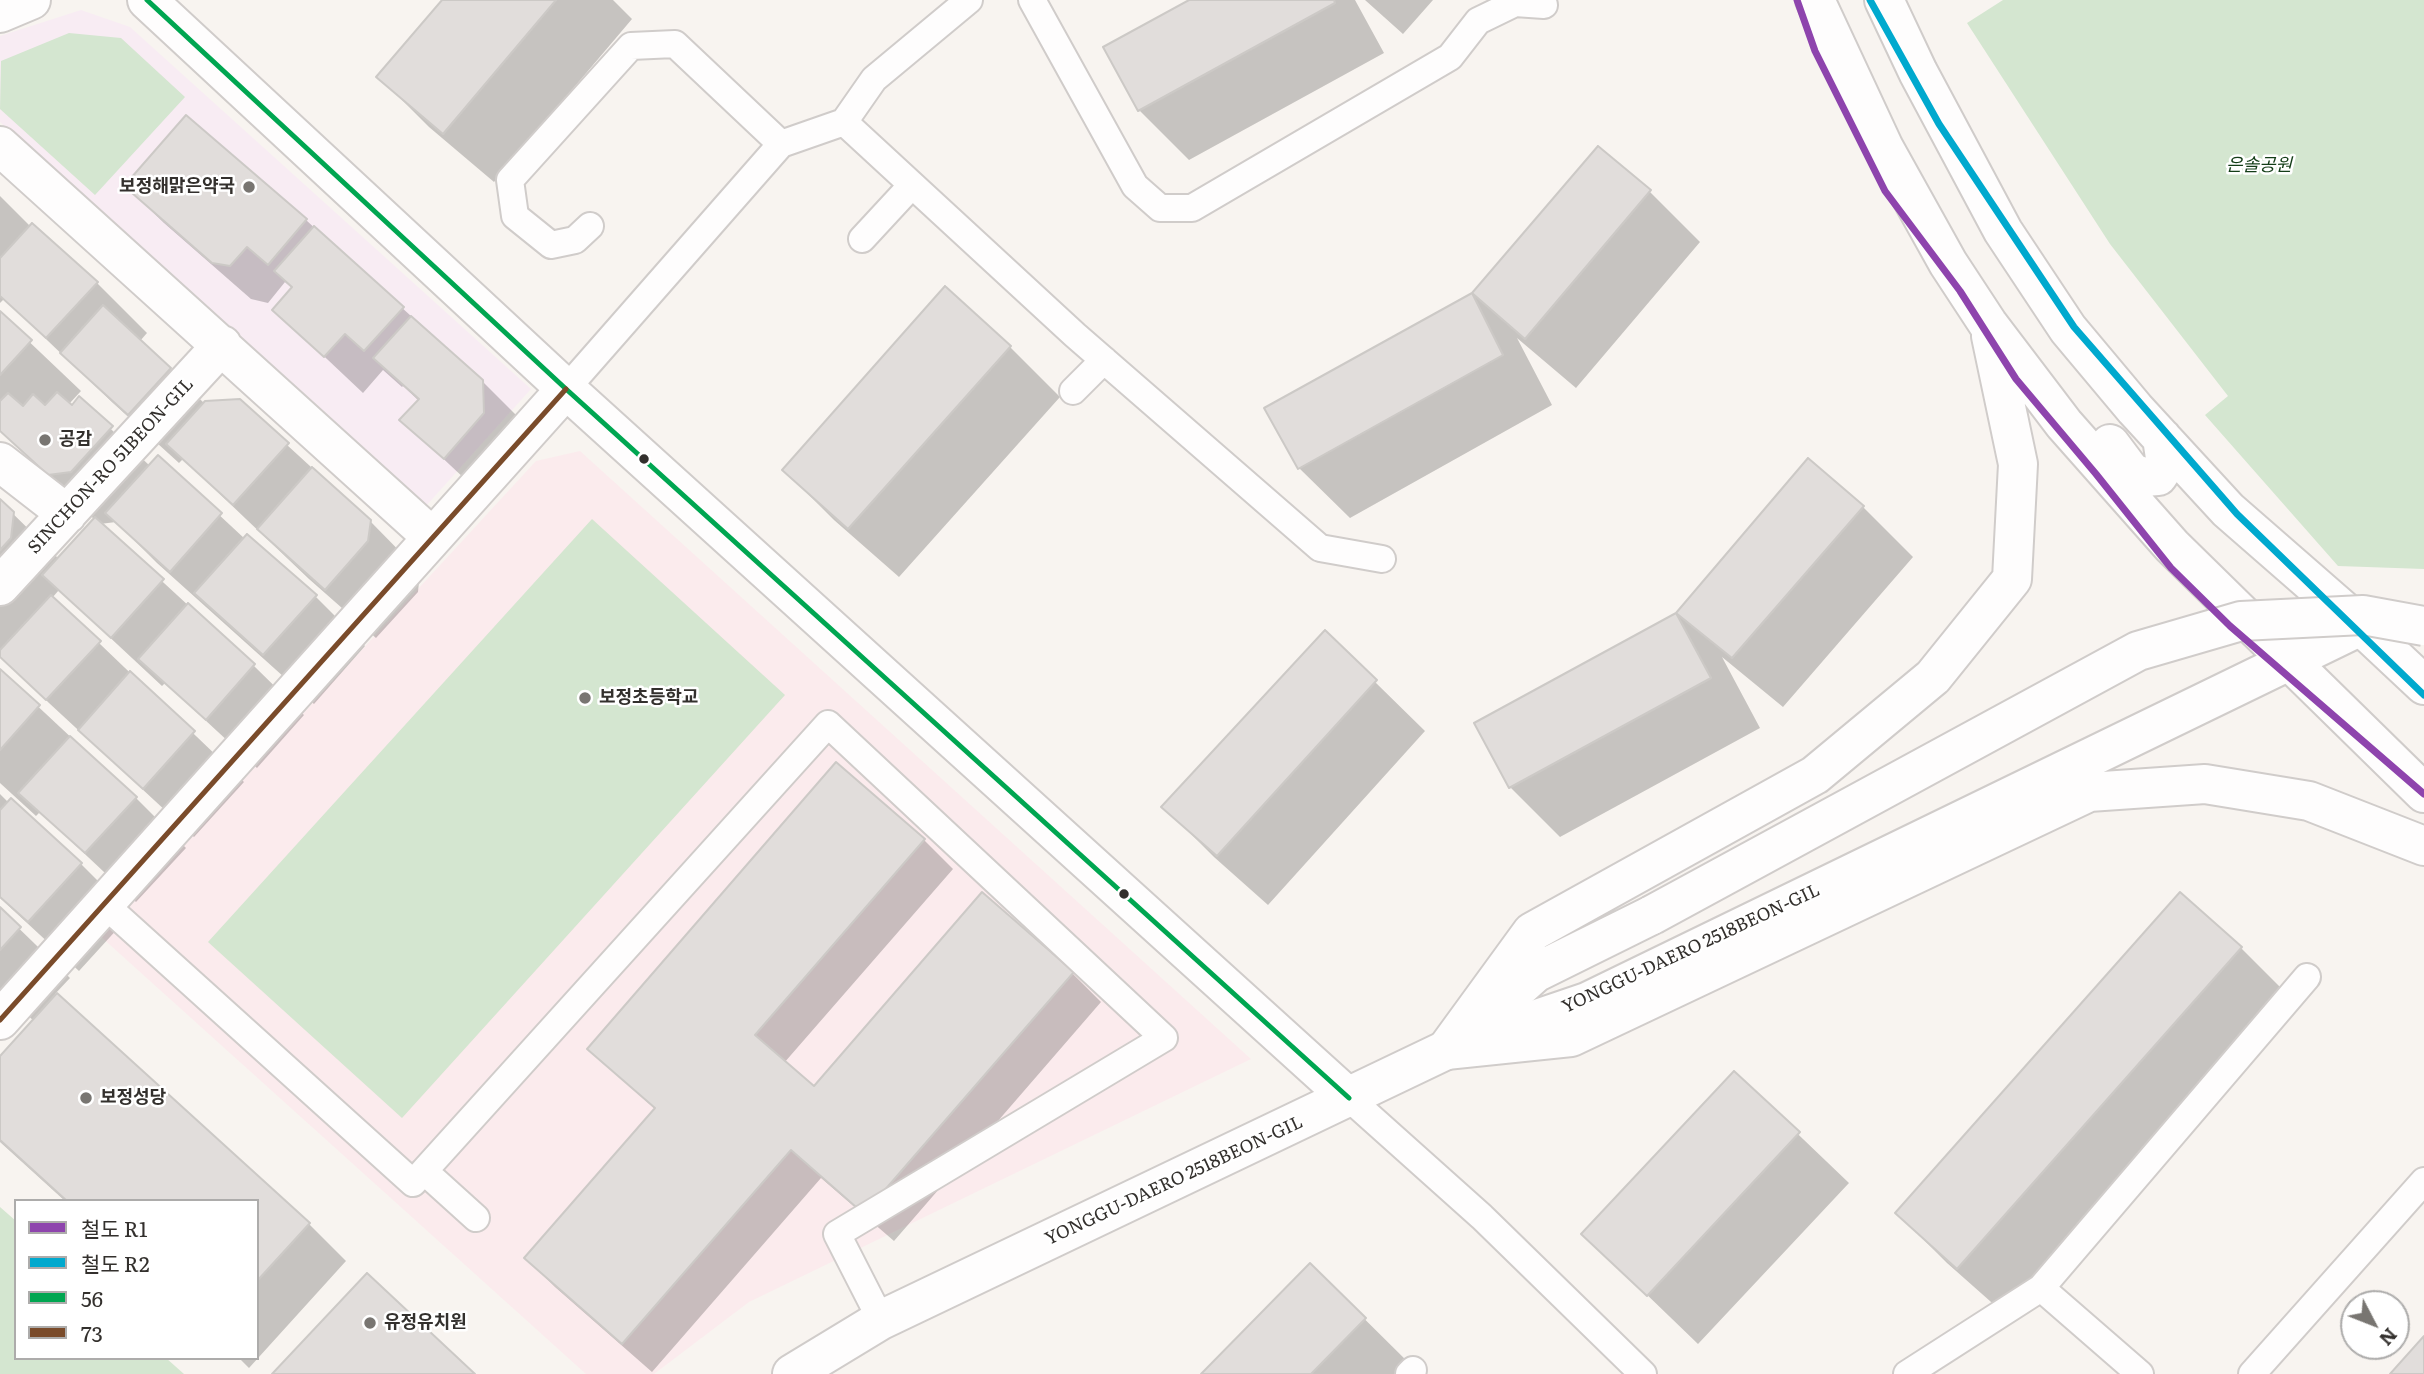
<!DOCTYPE html>
<html>
<head>
<meta charset="utf-8">
<style>
	body { margin:0 }
	#map { position:relative; width:2424px; height:1374px; overflow:hidden; background:#f8f4f0; font-family:Literata,"Noto Sans KR",serif }
	canvas { display:block }
	.legend { position:absolute; left:14px; top:1199px; width:245px; height:161px; box-sizing:border-box; background:#fff; border:2px solid #adacab; margin:0; padding:9px 12px; list-style:none; font-size:21px; color:#33302d }
	.legend li { display:flex; align-items:center; gap:14px; height:35px }
	.legend b { width:35px; border:2px solid #adacab }
	.north { position:absolute; left:2340px; top:1290px; width:70px; height:70px; box-sizing:border-box; background:#fff; border:2px solid #adacab; border-radius:50%; rotate:132deg; font-size:19px; font-weight:700; line-height:28px; text-align:center; color:#33302d }
	.north::after { content:''; display:block; margin:auto; width:24px; height:32px; background:#787571; clip-path:polygon(50% 0,100% 100%,50% 72%,0 100%) }
</style>
</head>
<body>
<div id="map">
<canvas width="2424" height="1374"></canvas>
<ul class="legend">
<li><b style="height:9px;background:#8e44ad"></b>철도 R1</li>
<li><b style="height:9px;background:#00a9ce"></b>철도 R2</li>
<li><b style="height:9px;background:#00a651"></b>56</li>
<li><b style="height:9px;background:#7a4b2a"></b>73</li>
</ul>
<div class="north">N</div>
</div>
<script>
const ctx = document.querySelector('canvas').getContext('2d');
ctx.lineJoin = 'round';
function fill(path, color) {
  ctx.fillStyle = color;
  ctx.fill(path, 'evenodd');
}
function toPath(rows) {
  const path = new Path2D();
  for (const r of rows) {
    path.moveTo(r[0], r[1]);
    for (let i = 2; i < r.length; i += 2) path.lineTo(r[i], r[i + 1]);
  }
  return path;
}
function strokePath(path, color, width, dash) {
  ctx.strokeStyle = color;
  ctx.lineWidth = width;
  ctx.lineCap = dash ? 'butt' : 'round';
  ctx.setLineDash(dash || []);
  ctx.stroke(path);
}
function label(font, color, halo, rows, align = 'center') {
  ctx.font = font + ' Literata,"Noto Sans KR",serif';
  ctx.lineWidth = 5;
  ctx.setLineDash([]);
  ctx.textBaseline = 'middle';
  ctx.strokeStyle = halo;
  ctx.fillStyle = color;
  for (const [text, x, y, turn = 0] of rows) {
    ctx.save();
    ctx.translate(x, y);
    ctx.rotate((+turn || 0) * Math.PI / 180);
    ctx.textAlign = isNaN(turn) ? turn : align;
    if (halo) ctx.strokeText(text, 0, 0);
    ctx.fillText(text, 0, 0);
    ctx.restore();
  }
}
const commercial = toPath([
	[81,10,130,27,531,389,426,506,0,122,0,36]
]);
const education = toPath([
	[580,451,1251,1059,749,1302,654,1374,586,1374,99,935,536,461]
]);
const green = toPath([
	[2003,0,2424,0,2424,569,2338,566,2205,415,2228,396,2110,244,1967,23],
	[69,33,121,38,185,97,95,195,0,109,1,61],
	[592,519,785,695,402,1118,208,942],
	[0,1207,16,1221,16,1358,166,1358,184,1374,0,1374]
]);
const shadow = toPath([
	[444,0,613,0,632,19,494,182,429,127,379,77],
	[1193,0,1355,0,1384,53,1189,160,1139,110],
	[1365,0,1433,0,1403,34],
	[186,117,306,220,482,381,520,419,482,495,402,420,419,401,403,386,402,387,383,370,363,393,275,310,293,289,285,282,268,303,251,299,164,223,126,186],
	[1598,148,1650,192,1700,242,1576,388,1517,338,1552,405,1350,518,1299,468,1473,295],
	[0,196,31,227,97,283,147,333,140,341,205,404,239,401,370,521,420,572,418,592,376,638,309,579,183,459,179,463,113,403,4,299,0,303],
	[0,314,81,391,69,404,72,407,79,399,150,466,158,458,245,539,315,596,365,646,314,704,157,563,116,522,100,524,254,666,304,715,257,768,165,683,162,686,59,590,52,598,244,782,194,837,49,703,0,655,0,501,59,559,95,520,0,430],
	[1010,347,1060,397,899,577,834,520,784,470],
	[1863,507,1913,557,1783,707,1722,657,1760,728,1560,837,1510,787,1476,724,1677,614],
	[0,671,136,798,186,848,136,902,40,812,36,816,0,783],
	[1375,682,1425,731,1268,905,1214,857,1164,807],
	[836,764,924,840,953,869,784,1063,814,1089,1072,973,1101,1002,894,1241,821,1178,652,1372,555,1287,526,1258,656,1110,589,1048],
	[0,794,9,803,11,801,81,864,131,914,79,971,0,898],
	[2181,895,2241,948,2291,998,2008,1317,1947,1263,1897,1213],
	[0,910,70,978,55,994,309,1224,346,1261,249,1368,239,1358,257,1358,257,1201,65,1201,0,1142,0,1058,34,1021,0,991],
	[1734,1073,1849,1183,1698,1344,1584,1234],
	[1310,1265,1415,1369,1410,1374,1204,1374]
]);
const building = toPath([
	[442,0,556,0,443,134,376,77,442,0],
	[1189,0,1334,0,1335,3,1138,111,1103,47,1189,0],
	[186,115,307,219,268,265,247,247,230,266,212,263,124,186,186,115],
	[1598,146,1651,190,1525,339,1472,293,1598,146],
	[32,223,98,282,46,338,0,296,0,258,32,223],
	[314,226,404,307,364,351,345,334,324,357,272,310,292,287,274,271,314,226],
	[945,286,1011,346,848,529,782,470,945,286],
	[1472,293,1503,355,1298,469,1264,408,1472,293],
	[103,305,171,368,128,415,60,353,103,305],
	[0,311,32,340,0,375,0,311],
	[411,316,483,380,484,413,444,459,399,420,419,399,373,358,411,316],
	[57,392,72,405,79,396,113,426,71,472,48,475,0,431,0,401,8,393,23,406,33,394,45,405,57,392],
	[240,399,289,443,233,505,166,444,205,401,240,399],
	[158,455,222,513,170,572,105,513,158,455],
	[1808,458,1864,506,1732,658,1676,613,1808,458],
	[312,467,371,520,368,541,325,590,257,529,312,467],
	[0,499,14,512,11,538,0,550,0,499],
	[95,517,164,579,111,638,42,575,95,517],
	[247,534,317,595,263,655,194,593,247,534],
	[51,595,101,641,46,700,0,657,0,650,51,595],
	[188,603,255,664,206,720,138,659,188,603],
	[1676,613,1711,678,1509,788,1474,723,1676,613],
	[1325,630,1377,680,1217,856,1161,807,1325,630],
	[0,669,40,705,0,750,0,669],
	[130,671,195,731,143,789,78,730,130,671],
	[70,736,137,797,85,853,18,793,70,736],
	[836,762,925,839,755,1035,814,1086,982,892,1074,972,864,1214,791,1150,622,1344,524,1258,655,1108,587,1049,836,762],
	[11,798,82,863,28,922,0,897,0,810,11,798],
	[2180,892,2242,947,1957,1269,1895,1213,2180,892],
	[0,907,21,927,0,950,0,907],
	[57,993,310,1223,257,1281,257,1201,67,1201,0,1140,0,1056,57,993],
	[1734,1071,1800,1132,1647,1296,1581,1234,1734,1071],
	[1310,1263,1366,1318,1311,1374,1201,1374,1310,1263],
	[367,1273,475,1374,272,1374,367,1273],
	[2424,1336,2424,1374,2390,1374,2424,1336]
]);
const lane = toPath([
	[1032,0,1135,186,1160,208,1192,208,1450,57,1478,21,1515,3,1544,5],
	[844,122,874,79,969,0],
	[590,226,575,240,551,245,515,216,510,180,631,46,675,44,781,144],
	[862,239,912,185],
	[566,389,781,144,844,122,1075,335,1320,548,1382,559],
	[1073,391,1104,360],
	[104,904,413,1183,424,1171,476,1218],
	[1349,1098,1482,1217,1643,1374],
	[424,1171,828,724,1164,1038,837,1234,881,1320],
	[2041,1288,2307,977],
	[1409,1374,1413,1370],
	[1907,1374,2041,1288,2140,1374],
	[2252,1374,2424,1181]
]);
const street = toPath([
	[147,0,566,389,1349,1098],
	[0,13,31,0],
	[0,146,432,537],
	[0,462,67,514],
	[0,586,222,345],
	[0,1020,566,389]
]);
const secondary = toPath([
	[792,1374,881,1320,1446,1050,1587,1002,2361,626]
]);
const primary = toPath([
	[1815,0,1884,148,1948,263,1988,324,2064,424,2172,546,2424,793],
	[1884,0,1918,72,2003,231,2068,329,2135,409,2228,510,2361,626,2424,685],
	[2110,444,2131,472,2143,477,2158,476,2166,464,2162,438],
	[1496,1008,1535,973,1652,915],
	[1446,1050,1571,1037,2089,792,2205,784,2309,801,2424,846],
	[1446,1050,1532,932,1815,775,1933,677,2012,579,2018,464,1991,336]
]);
const primaryBridge = toPath([
	[1652,915,2138,651,2241,621,2363,615,2424,626]
]);
const bus1 = toPath([
	[147,0,566,389,1349,1098]
]);
const bus2 = toPath([
	[0,1020,566,389]
]);
const rail1 = toPath([
	[1797,0,1815,51,1885,191,1960,291,2016,379,2096,474,2171,568,2230,626,2424,794]
]);
const rail2 = toPath([
	[1870,0,1939,124,2074,327,2237,514,2424,695]
]);
const markers = [
	[249,187,7,"#787571"],
	[45,440,7,"#787571"],
	[644,459,6,"#33302d"],
	[585,698,7,"#787571"],
	[1124,894,6,"#33302d"],
	[86,1098,7,"#787571"],
	[370,1323,7,"#787571"]
];
const parkNames = [
	["은솔공원",2259,166]
];
const poiNames = [
	["보정해맑은약국",235,187,"right"],
	["공감",59,440],
	["보정초등학교",599,698],
	["보정성당",100,1098],
	["유정유치원",384,1323]
];
const streetNames = [
	["SINCHON-RO 51BEON-GIL",111,466,-47],
	["YONGGU-DAERO 2518BEON-GIL",1691,949,-25],
	["YONGGU-DAERO 2518BEON-GIL",1174,1181,-25]
];
fill(commercial, '#f8ecf3');
fill(education, '#fbebed');
fill(green, '#d4e6d0');
fill(shadow, '#0003');
fill(building, '#e1dddb');
strokePath(building, '#ccc9c6', 2);
strokePath(lane, '#d0ccca', 30);
strokePath(street, '#d0ccca', 42);
strokePath(secondary, '#d0ccca', 42);
strokePath(primary, '#d0ccca', 42);
strokePath(lane, '#fefdfd', 26);
strokePath(street, '#fefdfd', 38);
strokePath(secondary, '#fefdfd', 38);
strokePath(primary, '#fefdfd', 38);
strokePath(primaryBridge, '#d0ccca', 42, []);
strokePath(primaryBridge, '#fefdfd', 38);
strokePath(bus1, '#00a651', 5);
strokePath(bus2, '#7a4b2a', 5);
strokePath(rail1, '#8e44ad', 7);
strokePath(rail2, '#00a9ce', 7);
for (const [x, y, r, color] of markers) {
  const dot = new Path2D();
  dot.arc(x, y, r, 0, 2 * Math.PI);
  ctx.fillStyle = color;
  ctx.fill(dot);
  strokePath(dot, '#fff', 2.5);
}
label('italic 18px', '#133d17', '#fff', parkNames);
label('bold 18px', '#33302d', '#fff', poiNames, 'left');
label('18px', '#33302d', '#fff', streetNames);
</script>
</body>
</html>
